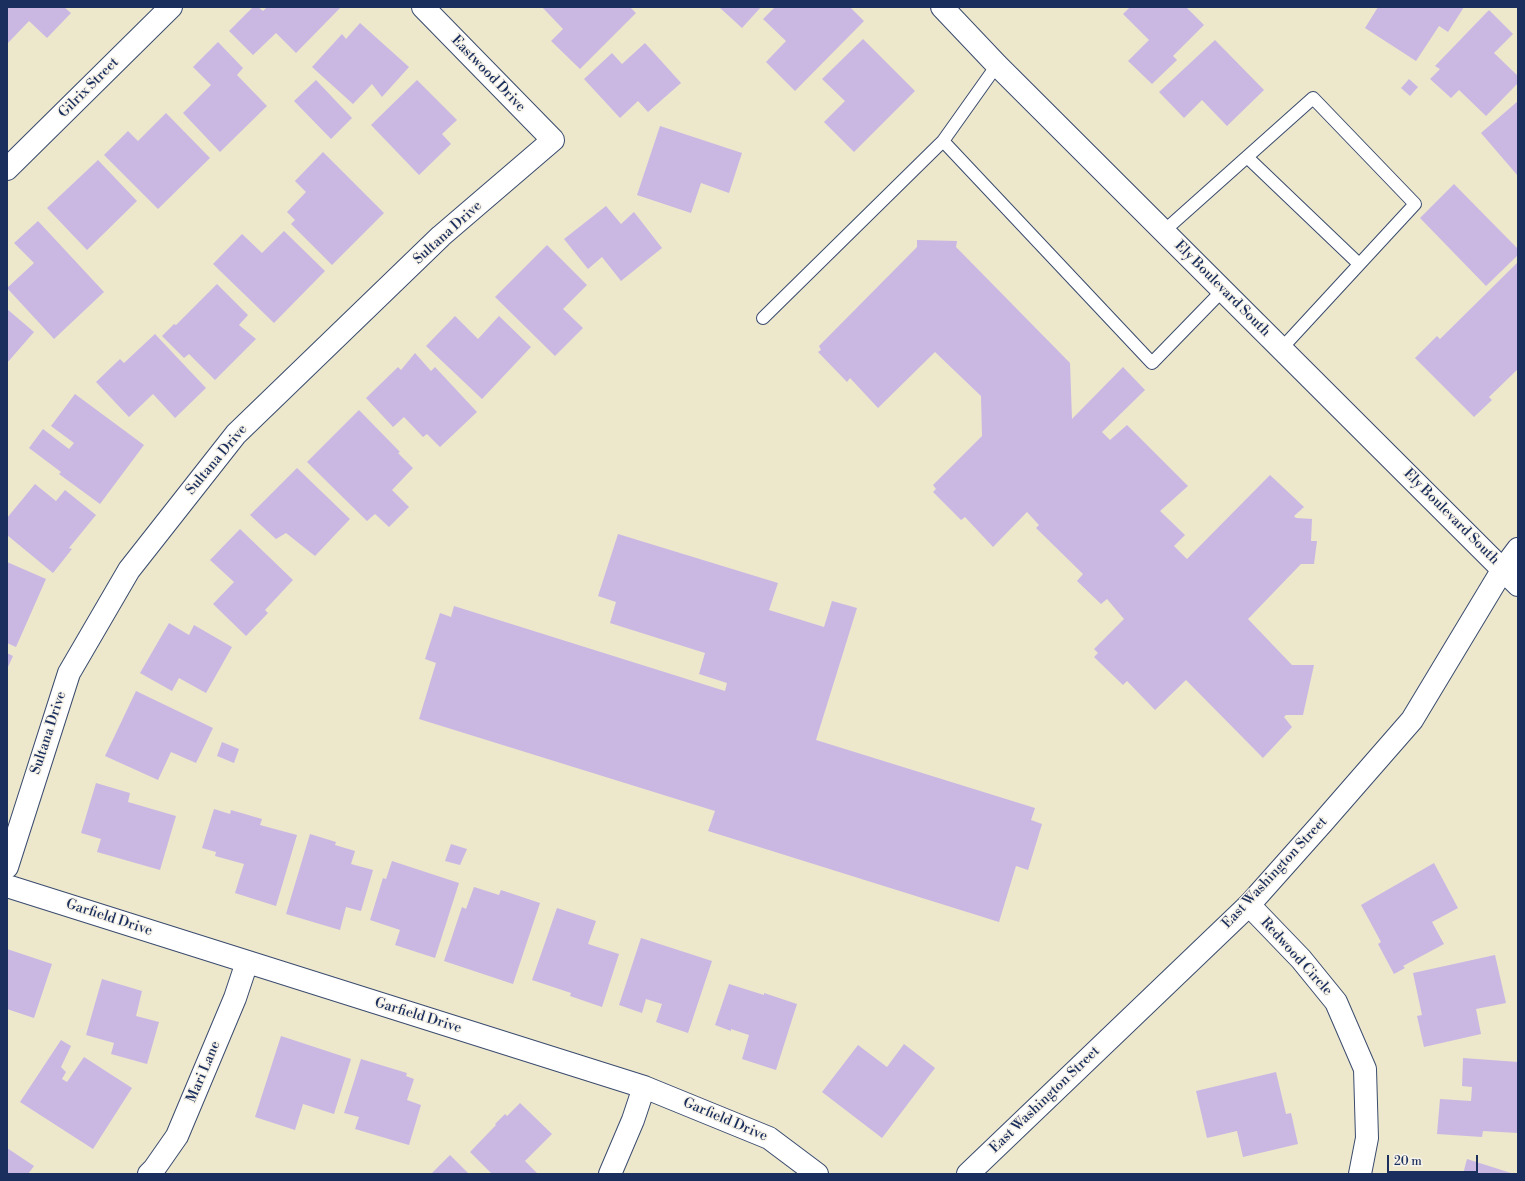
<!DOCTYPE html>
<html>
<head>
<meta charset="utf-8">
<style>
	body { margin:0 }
	#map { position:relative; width:1525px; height:1181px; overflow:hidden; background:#ede7cc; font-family:"Libre Bodoni",serif }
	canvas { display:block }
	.frame { position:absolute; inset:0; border:8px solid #1b2f5e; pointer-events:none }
	.scale { position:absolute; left:1387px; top:1155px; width:91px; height:18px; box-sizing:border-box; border:2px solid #1b2f5e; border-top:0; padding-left:5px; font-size:12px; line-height:14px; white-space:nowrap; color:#1b2f5e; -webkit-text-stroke:3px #f7f3e8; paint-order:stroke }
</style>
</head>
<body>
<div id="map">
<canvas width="1525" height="1181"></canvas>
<div class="frame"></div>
<div class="scale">20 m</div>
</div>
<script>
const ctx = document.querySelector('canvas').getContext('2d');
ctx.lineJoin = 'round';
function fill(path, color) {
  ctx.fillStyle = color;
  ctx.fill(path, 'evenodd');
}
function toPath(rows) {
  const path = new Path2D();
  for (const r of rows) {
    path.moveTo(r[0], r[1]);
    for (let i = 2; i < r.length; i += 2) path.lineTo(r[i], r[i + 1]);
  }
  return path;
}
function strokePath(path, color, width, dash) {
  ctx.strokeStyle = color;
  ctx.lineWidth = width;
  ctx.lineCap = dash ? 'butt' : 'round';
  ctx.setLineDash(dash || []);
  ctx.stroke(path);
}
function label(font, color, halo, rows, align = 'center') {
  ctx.font = font + ' "Libre Bodoni",serif';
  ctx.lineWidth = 3;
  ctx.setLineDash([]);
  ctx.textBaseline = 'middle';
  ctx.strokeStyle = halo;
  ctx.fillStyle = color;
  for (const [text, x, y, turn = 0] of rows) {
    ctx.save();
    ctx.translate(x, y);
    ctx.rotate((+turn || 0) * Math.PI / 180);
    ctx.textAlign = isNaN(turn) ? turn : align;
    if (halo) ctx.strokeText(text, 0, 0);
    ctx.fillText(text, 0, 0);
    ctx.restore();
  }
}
const building = toPath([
	[7,7,64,7,71,13,47,38,29,21,7,44],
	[253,7,258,7,263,11,267,7,341,7,296,53,276,33,253,55,229,31],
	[542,7,630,7,636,13,580,69,551,41,563,29],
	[719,7,761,7,742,28],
	[775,7,850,7,864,21,795,91,766,62,786,41,763,19],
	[1130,7,1186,7,1204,25,1173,56,1177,60,1152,84,1128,61,1149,40,1123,14],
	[1378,7,1464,7,1448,32,1439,26,1416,61,1365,28],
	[1489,10,1513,34,1494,53,1518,76,1518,83,1486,116,1459,90,1451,98,1430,79,1440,69,1435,66],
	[360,23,409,67,382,97,372,84,353,104,312,67,342,34,346,39],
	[863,39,915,91,854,152,824,122,845,101,822,79],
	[1215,40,1264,90,1227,126,1202,100,1184,118,1159,92],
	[218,42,243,68,237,75,267,106,220,152,183,113,211,85,193,67],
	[645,43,681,83,648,112,638,101,620,118,584,79,612,53,622,64],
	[1409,79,1418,87,1410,96,1401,88],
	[316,80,352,118,331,139,294,101],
	[417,80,457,120,442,134,451,144,419,175,371,125],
	[1518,101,1518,176,1481,133],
	[166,113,210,158,158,209,104,155,128,131,138,141],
	[660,126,742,153,729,193,701,183,691,213,637,195],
	[323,152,384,213,332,265,291,224,295,220,287,212,306,192,295,181],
	[98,160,137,201,87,250,47,208],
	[1454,184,1518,249,1518,255,1486,286,1420,218],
	[606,206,621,224,634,212,662,248,621,281,602,257,588,269,564,239],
	[38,221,104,292,54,339,7,288,34,263,14,243],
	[284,231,325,271,274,323,213,264,242,234,262,253],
	[917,240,957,241,956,247,1070,363,1072,419,1123,367,1145,390,1102,432,1110,440,1127,425,1188,486,1160,511,1185,535,1174,546,1187,559,1270,475,1304,507,1294,516,1296,518,1312,519,1311,541,1317,541,1314,564,1301,564,1248,619,1292,665,1314,665,1303,715,1286,715,1284,717,1292,727,1263,758,1186,680,1155,710,1127,681,1123,685,1094,657,1098,653,1094,649,1124,619,1107,599,1101,604,1077,581,1083,574,1036,528,1039,525,1027,512,993,547,965,517,961,520,933,492,936,489,933,485,982,436,981,396,935,352,878,408,850,378,847,382,818,352,821,350,819,346,917,247],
	[547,245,587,285,563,309,583,328,555,356,495,297],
	[1518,262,1518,369,1489,397,1492,400,1474,417,1415,358,1437,336,1440,339],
	[217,284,248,315,239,325,256,339,215,380,189,354,184,358,162,336,174,324,176,325],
	[7,309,34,332,7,363],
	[455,316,478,339,499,316,531,347,482,399,426,346],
	[155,334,206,388,175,418,153,394,129,417,96,382,120,359,124,363],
	[415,353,431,371,435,367,477,412,440,447,427,434,423,437,404,417,393,427,366,398,398,367,401,370],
	[75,394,144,445,100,504,59,474,61,472,29,448,43,429,69,449,74,443,51,426],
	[359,410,400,452,398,453,413,468,392,490,409,507,389,527,375,514,367,521,307,462],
	[297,468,350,519,315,556,286,533,276,539,250,515],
	[35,484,56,501,65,490,96,515,69,548,72,549,53,573,7,535,7,518],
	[240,529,293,580,265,610,268,613,246,636,213,604,234,582,210,560],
	[618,534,778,583,769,610,824,627,832,601,857,608,816,740,1035,808,1031,820,1042,824,1028,870,1016,866,999,922,708,831,715,811,419,719,436,663,425,659,440,613,451,617,454,606,725,691,727,683,699,674,705,653,610,623,616,602,598,596],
	[7,562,46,579,16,647,7,643],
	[169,623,189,635,194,625,232,647,206,693,179,678,172,691,140,673],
	[7,653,13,656,7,669],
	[136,691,213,728,196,763,171,752,158,780,105,756],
	[222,742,239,749,234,763,217,756],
	[96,783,130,793,128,802,176,816,160,870,97,852,101,839,81,833],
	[214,809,230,814,231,810,262,819,260,825,297,835,276,906,235,893,244,864,215,856,216,852,202,848],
	[310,834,336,842,335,845,355,851,351,864,373,870,361,911,346,907,340,930,286,914],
	[451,844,467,849,460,865,445,861],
	[392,861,459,883,435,958,395,945,400,930,370,920,383,878,386,879],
	[1434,863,1458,908,1432,922,1444,944,1403,966,1405,968,1394,974,1378,944,1381,942,1361,905],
	[474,887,499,895,501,890,540,903,513,984,444,961,462,907,466,909],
	[557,908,596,921,588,944,619,954,602,1007,570,996,571,993,532,980],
	[641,938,712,961,688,1033,656,1022,662,1004,646,999,642,1013,619,1005],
	[7,949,52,964,34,1018,7,1009],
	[1495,955,1506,1003,1476,1009,1481,1034,1424,1047,1417,1016,1422,1015,1413,973],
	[102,979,142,991,136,1016,159,1022,147,1064,111,1054,114,1043,86,1035],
	[729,984,764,995,764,993,797,1004,776,1070,742,1059,749,1035,731,1029,731,1031,715,1025],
	[281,1036,351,1059,334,1114,303,1104,295,1130,255,1117],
	[61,1040,71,1046,61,1067,66,1072,62,1079,67,1082,84,1057,132,1088,93,1149,20,1102],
	[904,1044,935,1068,882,1138,822,1092,858,1045,887,1067],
	[1463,1058,1518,1062,1518,1133,1483,1131,1482,1137,1437,1134,1440,1099,1471,1101,1472,1087,1462,1086],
	[361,1059,407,1073,406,1076,414,1079,407,1100,421,1105,409,1145,355,1129,359,1117,344,1113],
	[1276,1072,1286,1114,1291,1113,1298,1144,1243,1157,1237,1131,1207,1138,1196,1091],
	[520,1103,552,1134,525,1161,538,1174,492,1174,470,1152,496,1125,495,1124,505,1114,507,1116],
	[7,1148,34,1166,28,1174,7,1174],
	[450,1155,469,1174,431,1174],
	[1467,1159,1514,1174,1463,1174]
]);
const lane = toPath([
	[997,65,943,141,1152,363,1223,290],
	[1247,157,1359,264],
	[1164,231,1313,98,1415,204,1282,348],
	[763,318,943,141]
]);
const street = toPath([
	[7,169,171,7],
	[7,867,69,673,129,570,236,434,441,236,553,140,423,7],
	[7,886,644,1087,769,1138,817,1174],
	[1249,905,1301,959,1336,1002,1365,1069,1367,1138,1360,1174],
	[149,1174,154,1169,177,1136,235,998,247,962],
	[610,1174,633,1120,644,1087]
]);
const secondary = toPath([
	[942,7,997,65,1518,585],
	[968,1174,1249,905,1323,822,1412,720,1503,569,1518,549]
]);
const streetNames = [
	["Eastwood Drive",488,74,46],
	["Gilrix Street",89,88,-45],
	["Sultana Drive",448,233,-42],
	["Ely Boulevard South",1222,289,45],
	["Sultana Drive",217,460,-50],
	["Ely Boulevard South",1451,517,45],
	["Sultana Drive",49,733,-72],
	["East Washington Street",1275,873,-47],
	["Garfield Drive",109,918,18],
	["Redwood Circle",1296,957,48],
	["Garfield Drive",418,1016,17],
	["Mari Lane",204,1072,-67],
	["East Washington Street",1045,1100,-44],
	["Garfield Drive",725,1120,23]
];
fill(building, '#cab8e3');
strokePath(lane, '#3a4b6e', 14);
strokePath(street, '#3a4b6e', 24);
strokePath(secondary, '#3a4b6e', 24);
strokePath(lane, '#fff', 12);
strokePath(street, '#fff', 22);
strokePath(secondary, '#fff', 22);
label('14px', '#1b2f5e', '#f7f3e8', streetNames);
</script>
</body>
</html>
